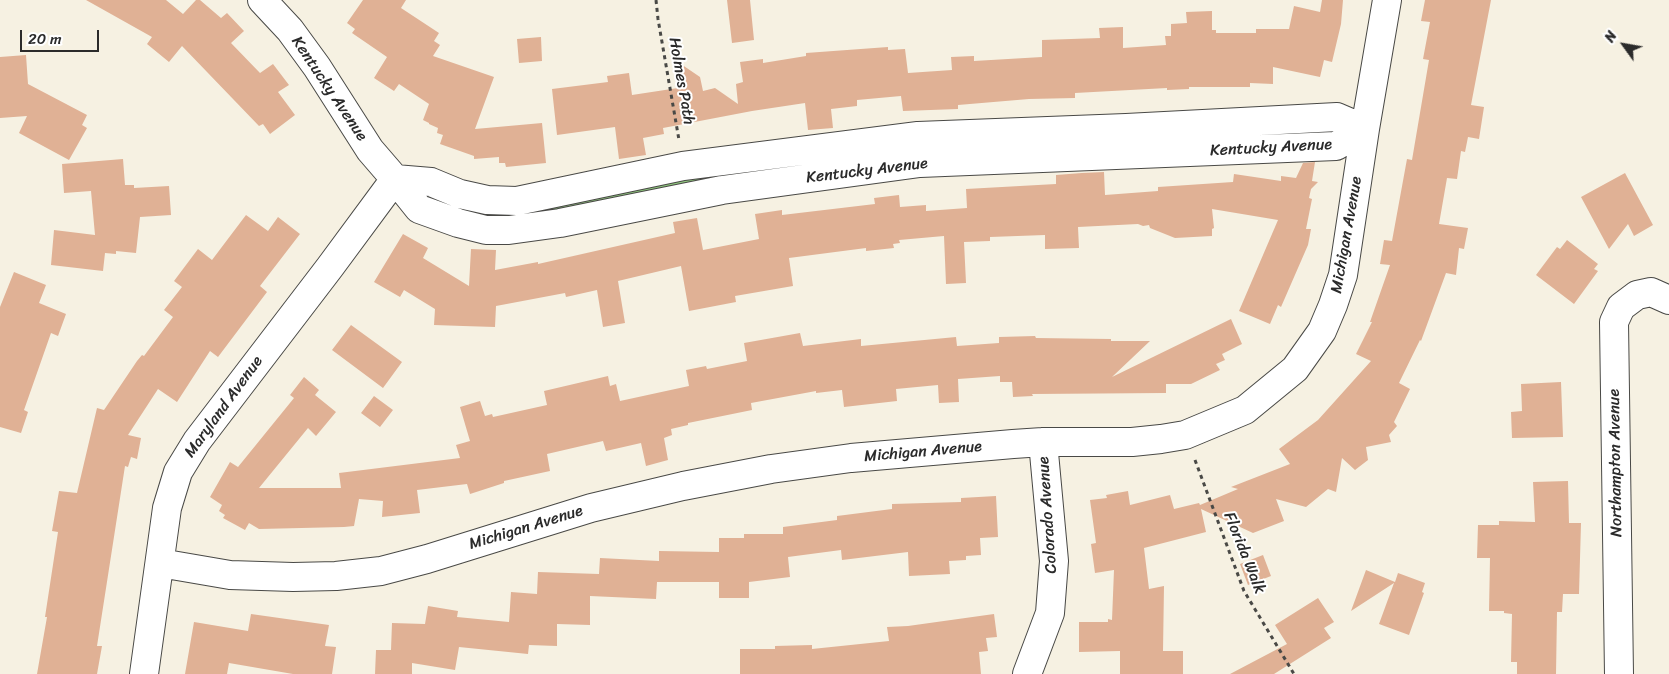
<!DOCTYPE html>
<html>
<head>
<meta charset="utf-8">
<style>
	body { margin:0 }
	#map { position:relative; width:1669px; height:674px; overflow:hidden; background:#f6f1e2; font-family:Sriracha,sans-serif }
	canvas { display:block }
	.north { position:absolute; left:1599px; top:20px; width:50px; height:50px; -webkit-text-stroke:4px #fff; paint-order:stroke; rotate:302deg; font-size:14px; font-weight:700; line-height:20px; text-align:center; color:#2b2b2b }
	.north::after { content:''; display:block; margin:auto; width:18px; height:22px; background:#2b2b2b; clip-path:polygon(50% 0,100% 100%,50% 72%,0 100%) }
	.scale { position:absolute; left:20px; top:30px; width:79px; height:22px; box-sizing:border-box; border:2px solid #2b2b2b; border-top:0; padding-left:6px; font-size:15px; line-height:18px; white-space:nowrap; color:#2b2b2b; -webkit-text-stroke:4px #fff; paint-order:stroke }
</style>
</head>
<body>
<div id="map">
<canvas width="1669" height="674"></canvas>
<div class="north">N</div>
<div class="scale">20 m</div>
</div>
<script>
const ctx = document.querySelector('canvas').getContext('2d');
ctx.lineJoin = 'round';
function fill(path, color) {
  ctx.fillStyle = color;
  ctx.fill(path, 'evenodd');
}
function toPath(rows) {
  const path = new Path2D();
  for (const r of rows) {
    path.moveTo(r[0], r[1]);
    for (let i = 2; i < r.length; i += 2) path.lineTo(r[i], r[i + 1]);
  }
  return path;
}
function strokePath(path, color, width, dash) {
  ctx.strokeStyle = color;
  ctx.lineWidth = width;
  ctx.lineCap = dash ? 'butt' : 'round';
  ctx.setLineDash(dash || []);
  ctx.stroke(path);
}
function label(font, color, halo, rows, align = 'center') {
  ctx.font = font + ' Sriracha,sans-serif';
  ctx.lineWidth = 4;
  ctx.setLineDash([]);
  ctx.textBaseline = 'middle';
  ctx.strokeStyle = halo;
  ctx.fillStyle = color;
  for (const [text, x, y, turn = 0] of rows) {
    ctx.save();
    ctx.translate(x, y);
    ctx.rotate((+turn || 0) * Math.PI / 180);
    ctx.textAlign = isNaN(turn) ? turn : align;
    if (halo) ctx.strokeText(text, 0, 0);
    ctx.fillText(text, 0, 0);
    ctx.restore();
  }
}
const green = toPath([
	[716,171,717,181,494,221,430,203,424,194,448,200]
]);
const building = toPath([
	[86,0,166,0,183,14,196,0,200,0,221,18,227,13,244,31,231,43,260,73,273,64,289,85,278,92,295,115,270,134,263,124,259,126,182,46,169,62,147,44,152,37],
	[363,0,406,0,401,8,439,33,434,41,440,45,433,56,494,77,475,129,542,123,546,163,506,167,505,163,499,163,499,157,474,159,474,156,440,144,443,135,437,133,438,128,429,124,429,123,423,120,429,104,399,84,394,91,374,78,387,57,352,33,355,29,347,23],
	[727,0,750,0,754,40,732,43],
	[1322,0,1343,0,1341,24,1332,62,1324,60,1320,77,1273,67,1273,84,1250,83,1250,87,1189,87,1189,89,1167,90,1167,88,1075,93,1075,98,1029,99,958,105,958,109,903,111,901,96,857,100,857,106,831,109,833,128,808,130,805,103,752,111,663,128,664,134,643,138,646,155,619,159,615,127,557,135,552,89,608,82,607,76,629,73,632,95,678,88,672,58,700,77,703,91,715,88,738,104,736,84,743,82,740,62,763,59,763,63,806,56,806,53,888,47,888,50,905,49,908,73,952,70,951,57,974,56,974,61,1042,57,1042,40,1100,38,1099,28,1123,27,1123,48,1166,45,1165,36,1171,36,1171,24,1187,23,1186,12,1212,11,1212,30,1216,30,1216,33,1256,33,1256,29,1289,29,1294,6,1320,12],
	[1425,0,1491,0,1471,105,1484,107,1479,139,1468,137,1465,152,1461,151,1457,179,1447,178,1439,224,1468,228,1464,249,1459,248,1456,275,1446,273,1421,341,1420,340,1399,383,1410,389,1394,422,1397,426,1389,435,1391,442,1366,447,1368,460,1355,470,1342,458,1336,492,1328,489,1306,507,1276,499,1284,521,1253,533,1201,509,1206,532,1144,548,1149,589,1164,586,1163,651,1183,651,1183,674,1120,674,1120,651,1079,652,1079,622,1108,622,1108,619,1112,620,1114,570,1095,573,1091,544,1096,543,1090,500,1107,498,1106,495,1128,491,1130,505,1170,495,1174,509,1199,503,1200,505,1238,489,1231,487,1290,464,1279,449,1318,420,1371,361,1356,354,1372,322,1370,322,1390,265,1380,264,1384,240,1392,241,1407,159,1412,160,1429,60,1423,59,1430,22,1421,21],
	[541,37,542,61,519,63,517,39],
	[26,55,28,84,87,115,82,125,87,128,69,160,19,133,27,116,0,118,0,57],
	[123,159,125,185,134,185,134,188,169,186,171,215,140,217,136,253,116,251,116,254,105,253,103,271,51,265,54,230,95,235,91,191,64,193,62,164],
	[1315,162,1312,181,1318,182,1311,189,1309,198,1312,199,1306,229,1311,229,1308,245,1281,307,1278,305,1270,324,1239,311,1278,220,1212,209,1214,228,1212,229,1212,236,1175,238,1150,228,1149,225,1143,226,1138,224,1078,227,1079,248,1045,249,1045,235,990,237,990,241,964,242,966,283,946,284,944,236,899,240,900,243,893,244,894,248,866,251,866,248,789,258,793,286,735,296,736,302,689,311,681,266,618,281,625,323,603,327,597,290,566,297,565,293,496,306,495,327,463,326,434,325,435,309,404,290,400,297,374,282,403,234,428,248,423,258,469,286,471,249,496,250,495,270,538,262,538,264,675,233,673,222,697,218,703,250,759,239,755,214,782,210,782,215,875,204,874,198,899,195,900,207,926,205,926,211,967,208,966,189,1056,184,1056,175,1082,173,1104,172,1105,195,1158,191,1158,187,1233,182,1234,174,1281,181,1281,176,1296,178,1303,163],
	[1625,173,1653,225,1634,236,1628,224,1609,249,1581,197],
	[246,215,268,231,278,217,300,234,260,286,267,292,218,357,210,351,177,402,158,389,128,435,141,438,137,459,131,457,128,467,125,466,97,646,102,646,97,674,37,674,47,617,45,617,58,532,52,531,59,491,77,493,97,408,104,410,137,361,142,355,144,356,173,317,164,310,182,287,174,281,198,249,212,260],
	[1567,240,1598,264,1594,269,1598,271,1574,304,1536,275,1557,247,1560,249],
	[14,272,46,285,39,303,66,314,58,336,51,333,24,410,28,412,21,433,0,427,0,307],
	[1231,319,1242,344,1222,354,1225,360,1216,364,1220,370,1191,384,1166,384,1166,393,1032,394,1033,396,1013,397,1012,382,1000,382,1000,376,958,379,959,402,939,403,938,385,896,389,897,401,844,407,842,390,816,393,816,391,751,403,752,410,688,423,688,425,671,429,672,435,664,438,668,460,646,466,641,443,606,451,603,441,547,454,550,471,504,481,504,483,470,494,467,484,417,490,420,513,382,517,383,501,359,499,354,526,344,527,259,529,249,523,245,530,223,518,225,515,219,511,222,505,210,497,230,462,238,467,294,398,290,395,304,377,319,390,315,395,336,412,316,436,308,428,259,488,341,488,339,473,460,458,456,445,470,441,460,407,480,401,485,416,492,414,493,417,547,405,544,391,608,376,610,386,616,384,620,401,689,386,686,370,706,366,707,369,747,361,744,343,800,333,803,346,861,339,861,346,956,337,957,346,999,343,999,337,1035,336,1036,338,1111,339,1111,341,1150,341,1112,377],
	[351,325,402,362,383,388,332,350],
	[1561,382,1563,437,1512,438,1511,412,1522,411,1521,384],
	[374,396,393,410,380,427,361,413],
	[1568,481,1569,523,1581,523,1579,594,1563,594,1562,612,1557,612,1556,674,1517,674,1517,662,1511,662,1512,614,1504,613,1504,611,1489,611,1490,558,1477,558,1478,525,1499,525,1499,521,1535,522,1533,482],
	[996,496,998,537,980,538,981,555,966,556,966,560,949,561,950,574,909,576,908,552,842,560,841,550,788,557,790,577,749,582,749,598,719,598,719,582,657,582,656,599,590,596,590,625,557,624,557,646,529,645,528,654,459,647,455,670,412,663,412,674,375,674,376,650,391,650,392,623,425,624,428,606,458,611,457,617,509,622,511,592,537,594,538,572,599,574,600,558,659,561,659,551,719,552,719,538,744,538,744,534,783,534,783,527,837,520,837,516,892,509,892,504,961,502,961,498],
	[1263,555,1271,576,1248,585,1240,564],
	[1366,570,1395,582,1398,573,1425,583,1422,592,1424,593,1409,635,1379,624,1394,583,1351,611],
	[1318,598,1334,622,1324,628,1331,638,1274,674,1230,674,1287,644,1275,625],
	[251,614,329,625,325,646,336,647,332,674,293,674,229,663,227,674,185,674,194,622,248,631],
	[994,614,997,637,986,638,988,651,979,652,981,674,740,674,740,649,775,649,775,646,812,645,812,649,889,641,887,627,908,626]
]);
const path = toPath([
	[656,0,658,19,679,140],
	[1195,460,1244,591,1294,674]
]);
const minor = toPath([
	[262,0,290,30,317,67,370,150,395,179,419,209,458,223,486,230,509,230,560,223,722,190,920,163,1336,146,1365,129],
	[395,179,431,182,460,194,487,200,517,201,683,166,918,136,1126,128,1337,117,1365,129],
	[160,563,230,575,293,577,336,576,381,571,427,559,591,508,683,486,771,469,851,458,1013,444,1043,442,1132,442,1161,439,1185,435,1245,410,1295,369,1322,331,1333,305,1343,275,1365,129,1387,0],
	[144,674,167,508,178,472,197,441,330,267,395,179],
	[1027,674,1050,613,1054,561,1043,442],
	[1619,674,1614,322,1621,307,1637,295,1651,292,1669,300]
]);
const streetNames = [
	["Holmes Path",681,81,80],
	["Kentucky Avenue",329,89,56],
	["Kentucky Avenue",1271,148,-3],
	["Kentucky Avenue",867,171,-7],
	["Michigan Avenue",1347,235,-80],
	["Maryland Avenue",224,407,-54],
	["Michigan Avenue",923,452,-5],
	["Northampton Avenue",1616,463,-91],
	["Colorado Avenue",1048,515,-94],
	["Michigan Avenue",526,528,-17],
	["Florida Walk",1244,553,68]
];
fill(green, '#90ca7f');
fill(building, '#e0b195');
strokePath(minor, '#494946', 30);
strokePath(path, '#494946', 3, [4, 4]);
strokePath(minor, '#fff', 28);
label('16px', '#2b2b2b', '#fff', streetNames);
</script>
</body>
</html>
